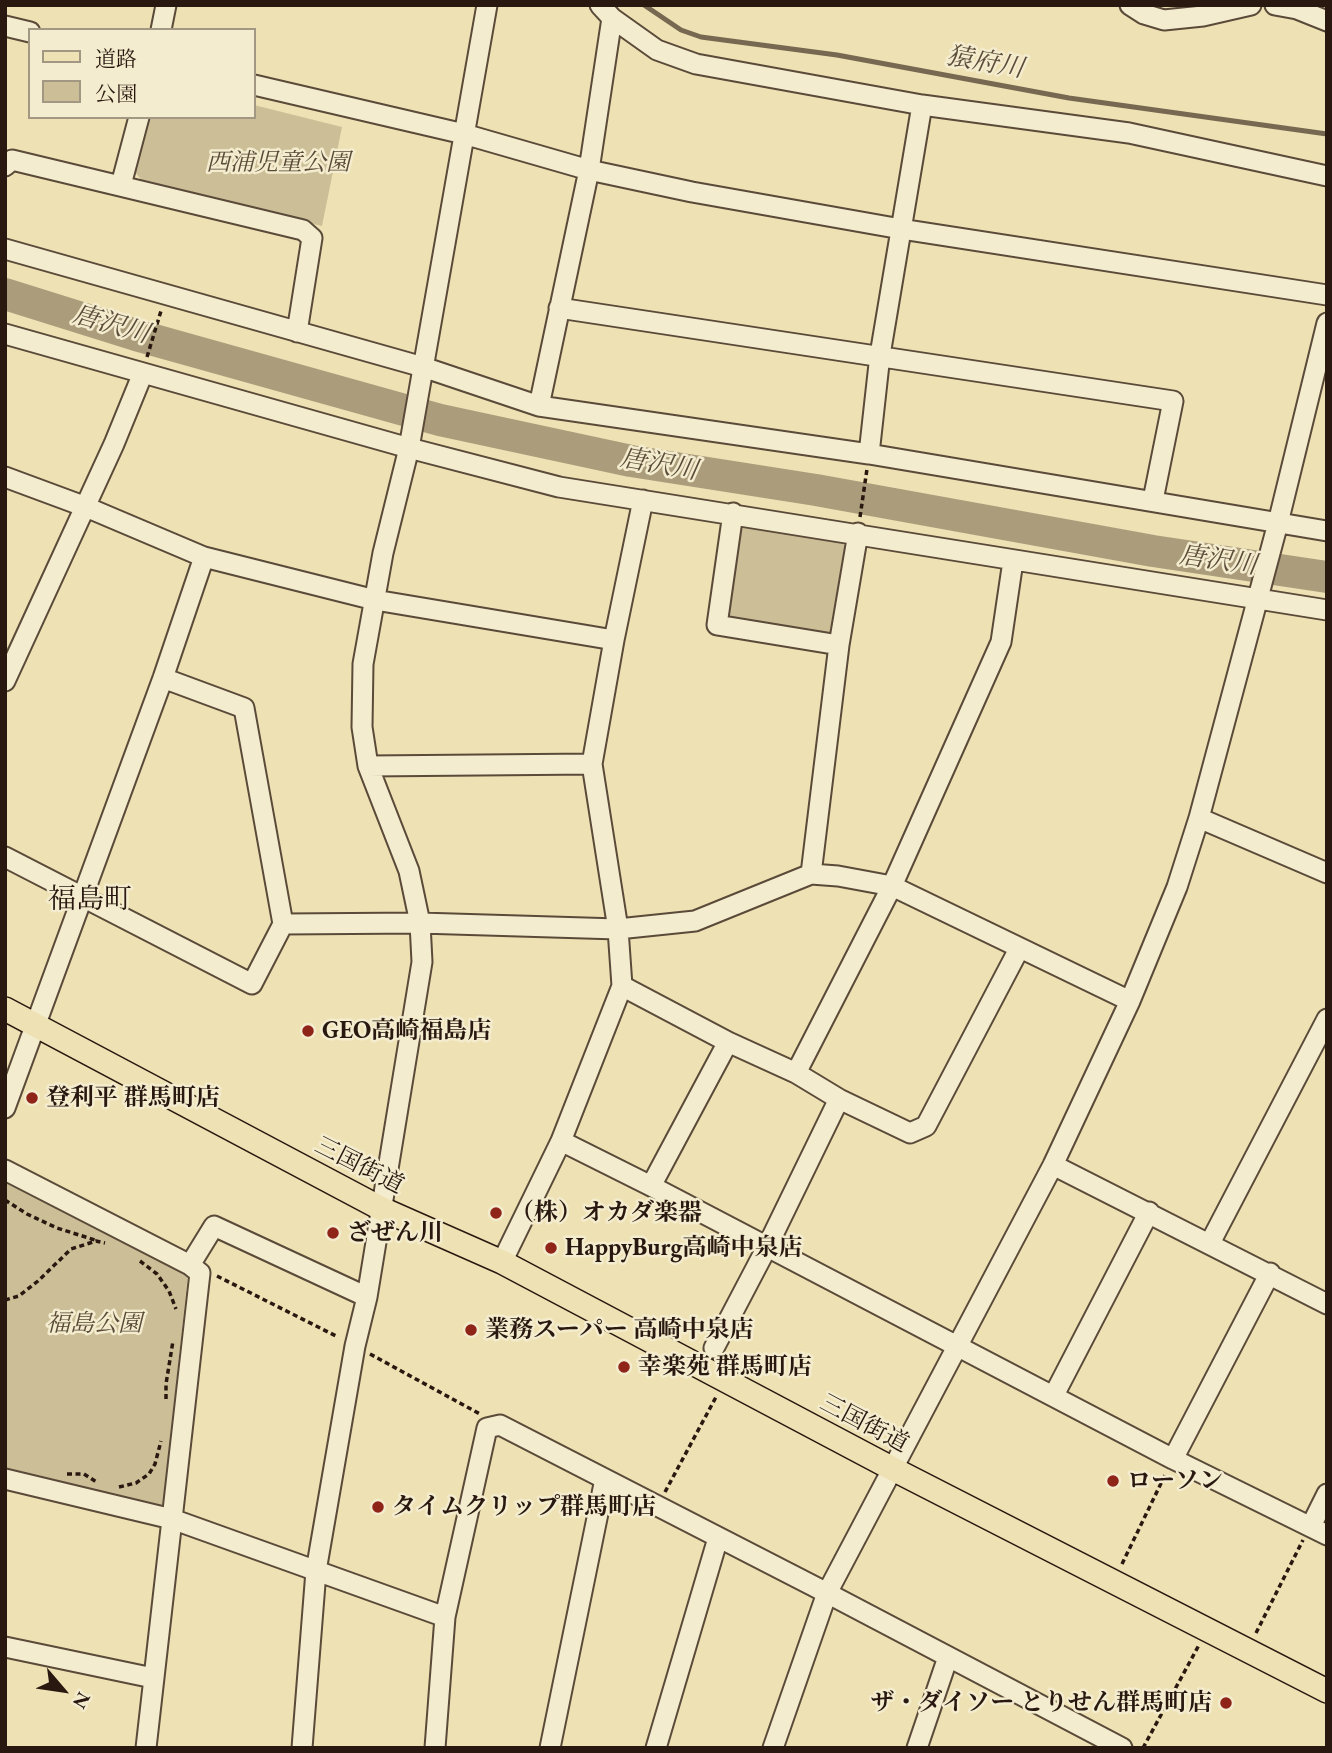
<!DOCTYPE html>
<html>
<head>
<meta charset="utf-8">
<style>
	body { margin:0 }
	#map { position:relative; width:1332px; height:1753px; overflow:hidden; background:#eee1b3; font-family:"EB Garamond","Noto Serif JP",serif }
	canvas { display:block }
	.frame { position:absolute; inset:0; border:7px solid #281810; pointer-events:none }
	.legend { position:absolute; left:28px; top:28px; width:228px; height:91px; box-sizing:border-box; background:#f4ecce; border:2px solid #a29782; margin:0; padding:9px 12px; list-style:none; font-size:21px; color:#281810 }
	.legend li { display:flex; align-items:center; gap:14px; height:35px }
	.legend b { width:35px; border:2px solid #a29782 }
	.north { position:absolute; left:28px; top:1655px; width:70px; height:70px; -webkit-text-stroke:5px #f4ecce; paint-order:stroke; rotate:119deg; font-size:19px; font-weight:700; line-height:28px; text-align:center; color:#281810 }
	.north::after { content:''; display:block; margin:auto; width:24px; height:32px; background:#281810; clip-path:polygon(50% 0,100% 100%,50% 72%,0 100%) }
</style>
</head>
<body>
<div id="map">
<canvas width="1332" height="1753"></canvas>
<div class="frame"></div>
<ul class="legend">
<li><b style="height:9px;background:#eee1b3"></b>道路</li>
<li><b style="height:19px;background:#ccbf97"></b>公園</li>
</ul>
<div class="north">N</div>
</div>
<script>
const ctx = document.querySelector('canvas').getContext('2d');
ctx.lineJoin = 'round';
function fill(path, color) {
  ctx.fillStyle = color;
  ctx.fill(path, 'evenodd');
}
function toPath(rows) {
  const path = new Path2D();
  for (const r of rows) {
    path.moveTo(r[0], r[1]);
    for (let i = 2; i < r.length; i += 2) path.lineTo(r[i], r[i + 1]);
  }
  return path;
}
function strokePath(path, color, width, dash) {
  ctx.strokeStyle = color;
  ctx.lineWidth = width;
  ctx.lineCap = dash ? 'butt' : 'round';
  ctx.setLineDash(dash || []);
  ctx.stroke(path);
}
function label(font, color, halo, rows, align = 'center') {
  ctx.font = font + ' "EB Garamond","Noto Serif JP",serif';
  ctx.lineWidth = 5;
  ctx.setLineDash([]);
  ctx.textBaseline = 'middle';
  ctx.strokeStyle = halo;
  ctx.fillStyle = color;
  for (const [text, x, y, turn = 0] of rows) {
    ctx.save();
    ctx.translate(x, y);
    ctx.rotate((+turn || 0) * Math.PI / 180);
    ctx.textAlign = isNaN(turn) ? turn : align;
    if (halo) ctx.strokeText(text, 0, 0);
    ctx.fillText(text, 0, 0);
    ctx.restore();
  }
}
const green = toPath([
	[254,105,342,127,322,226,144,183,134,171,149,117,254,117],
	[742,522,838,535,845,544,830,632,826,636,726,617,736,527],
	[5,1170,188,1274,163,1505,5,1472]
]);
const stream = toPath([
	[644,5,681,30,701,37,837,55,1069,98,1327,134]
]);
const river = toPath([
	[5,294,136,335,440,420,631,461,816,490,1153,551,1327,577]
]);
const path = toPath([
	[147,357,161,311],
	[860,517,867,469],
	[5,1200,27,1214,57,1228,95,1240],
	[140,1261,157,1274,169,1291,176,1309],
	[217,1276,338,1337],
	[5,1300,19,1296,38,1281,71,1249,96,1241,105,1243],
	[370,1354,480,1414],
	[166,1399,166,1384,173,1341],
	[67,1474,84,1474,98,1483],
	[119,1487,136,1483,149,1474,155,1464,161,1441],
	[665,1492,716,1397],
	[1122,1564,1166,1473],
	[1256,1633,1303,1540],
	[1143,1748,1199,1645]
]);
const minor = toPath([
	[600,5,612,18,657,50,696,64,922,105,1129,133,1327,176],
	[1130,5,1144,14,1164,20,1203,16,1251,5],
	[1275,5,1297,9,1327,21],
	[5,26,30,32],
	[161,30,166,5],
	[254,85,464,134,589,170,692,192,901,229,1327,295],
	[5,166,12,160,303,230,312,238,297,332],
	[121,185,139,117],
	[5,249,423,367,539,406,869,454,1327,531],
	[559,308,1173,401,1153,500],
	[5,334,409,448,559,487,1327,610],
	[539,406,589,170,612,18],
	[869,454,880,355,922,105],
	[5,477,86,507,204,557,375,600,614,640],
	[733,513,717,625,839,645],
	[5,681,114,444,143,373],
	[368,766,592,764],
	[1199,818,1327,873],
	[5,857,252,984,283,924,244,708,163,678],
	[811,874,839,645,858,533],
	[283,924,420,923,618,929,695,921,811,874,838,876,892,886,1130,1001],
	[622,986,728,1042,796,1073,839,1099,910,1133,926,1126,1019,949],
	[796,1073,892,886,1001,642,1013,561],
	[5,1108,163,678,204,557],
	[561,1141,651,1186,1173,1459,1327,1535],
	[1053,1165,1327,1304],
	[5,1170,190,1265,200,1273,146,1748],
	[651,1186,728,1042],
	[1210,1243,1327,1019],
	[502,1262,561,1141,622,986,618,929,592,764,614,640,643,500],
	[190,1265,214,1226,367,1297],
	[714,1348,767,1247,839,1099],
	[1054,1395,1149,1212],
	[1173,1459,1270,1273],
	[5,1479,172,1519,445,1617],
	[1311,1526,1327,1494],
	[5,1647,153,1678],
	[302,1748,316,1571,355,1346,367,1297,422,962,420,923,409,871,368,766,362,727,363,664,383,553,409,448,487,5],
	[435,1748,445,1617,487,1428,500,1425,827,1593,1122,1748],
	[550,1748,605,1479],
	[656,1748,718,1538],
	[773,1748,827,1593,1053,1165,1130,1001,1177,887,1199,818,1278,523,1327,323],
	[917,1748,948,1657]
]);
const major = toPath([
	[5,1009,382,1209,502,1262,893,1469,1327,1691]
]);
const markers = [
	[308,1031,7,"#8f2418"],
	[32,1098,7,"#8f2418"],
	[496,1213,7,"#8f2418"],
	[333,1233,7,"#8f2418"],
	[551,1248,7,"#8f2418"],
	[471,1330,7,"#8f2418"],
	[624,1367,7,"#8f2418"],
	[1113,1481,7,"#8f2418"],
	[378,1507,7,"#8f2418"],
	[1226,1703,7,"#8f2418"]
];
const parkNames = [
	["西浦児童公園",278,163],
	["福島公園",94,1324]
];
const poiNames = [
	["GEO高崎福島店",322,1031],
	["登利平 群馬町店",46,1098],
	["（株）オカダ楽器",510,1213],
	["ざぜん川",347,1233],
	["HappyBurg高崎中泉店",565,1248],
	["業務スーパー 高崎中泉店",485,1330],
	["幸楽苑 群馬町店",638,1367],
	["ローソン",1127,1481],
	["タイムクリップ群馬町店",392,1507],
	["ザ・ダイソー とりせん群馬町店",1212,1703,"right"]
];
const streetNames = [
	["三国街道",359,1166,27],
	["三国街道",864,1424,28]
];
const waterNames = [
	["猿府川",985,63,10],
	["唐沢川",111,325,16],
	["唐沢川",659,465,10],
	["唐沢川",1218,561,8]
];
const quarterNames = [
	["福島町",90,900]
];
fill(green, '#ccbf97');
strokePath(stream, '#776851', 5);
strokePath(river, '#ab9d7c', 32);
strokePath(minor, '#5a4a39', 23);
strokePath(major, '#281810', 26);
strokePath(path, '#281810', 3.5, [5, 3.5]);
strokePath(minor, '#f4ecce', 19);
strokePath(major, '#eee1b3', 23);
for (const [x, y, r, color] of markers) {
  const dot = new Path2D();
  dot.arc(x, y, r, 0, 2 * Math.PI);
  ctx.fillStyle = color;
  ctx.fill(dot);
  strokePath(dot, '#f4ecce', 2.5);
}
label('italic 24px', '#594a38', '#f4ecce', parkNames);
label('bold 24px', '#281810', '#f4ecce', poiNames, 'left');
label('24px', '#281810', '#f4ecce', streetNames);
label('italic 26px', '#5c4d3b', '#f4ecce', waterNames);
label('28px', '#281810', '#f4ecce', quarterNames);
</script>
</body>
</html>
